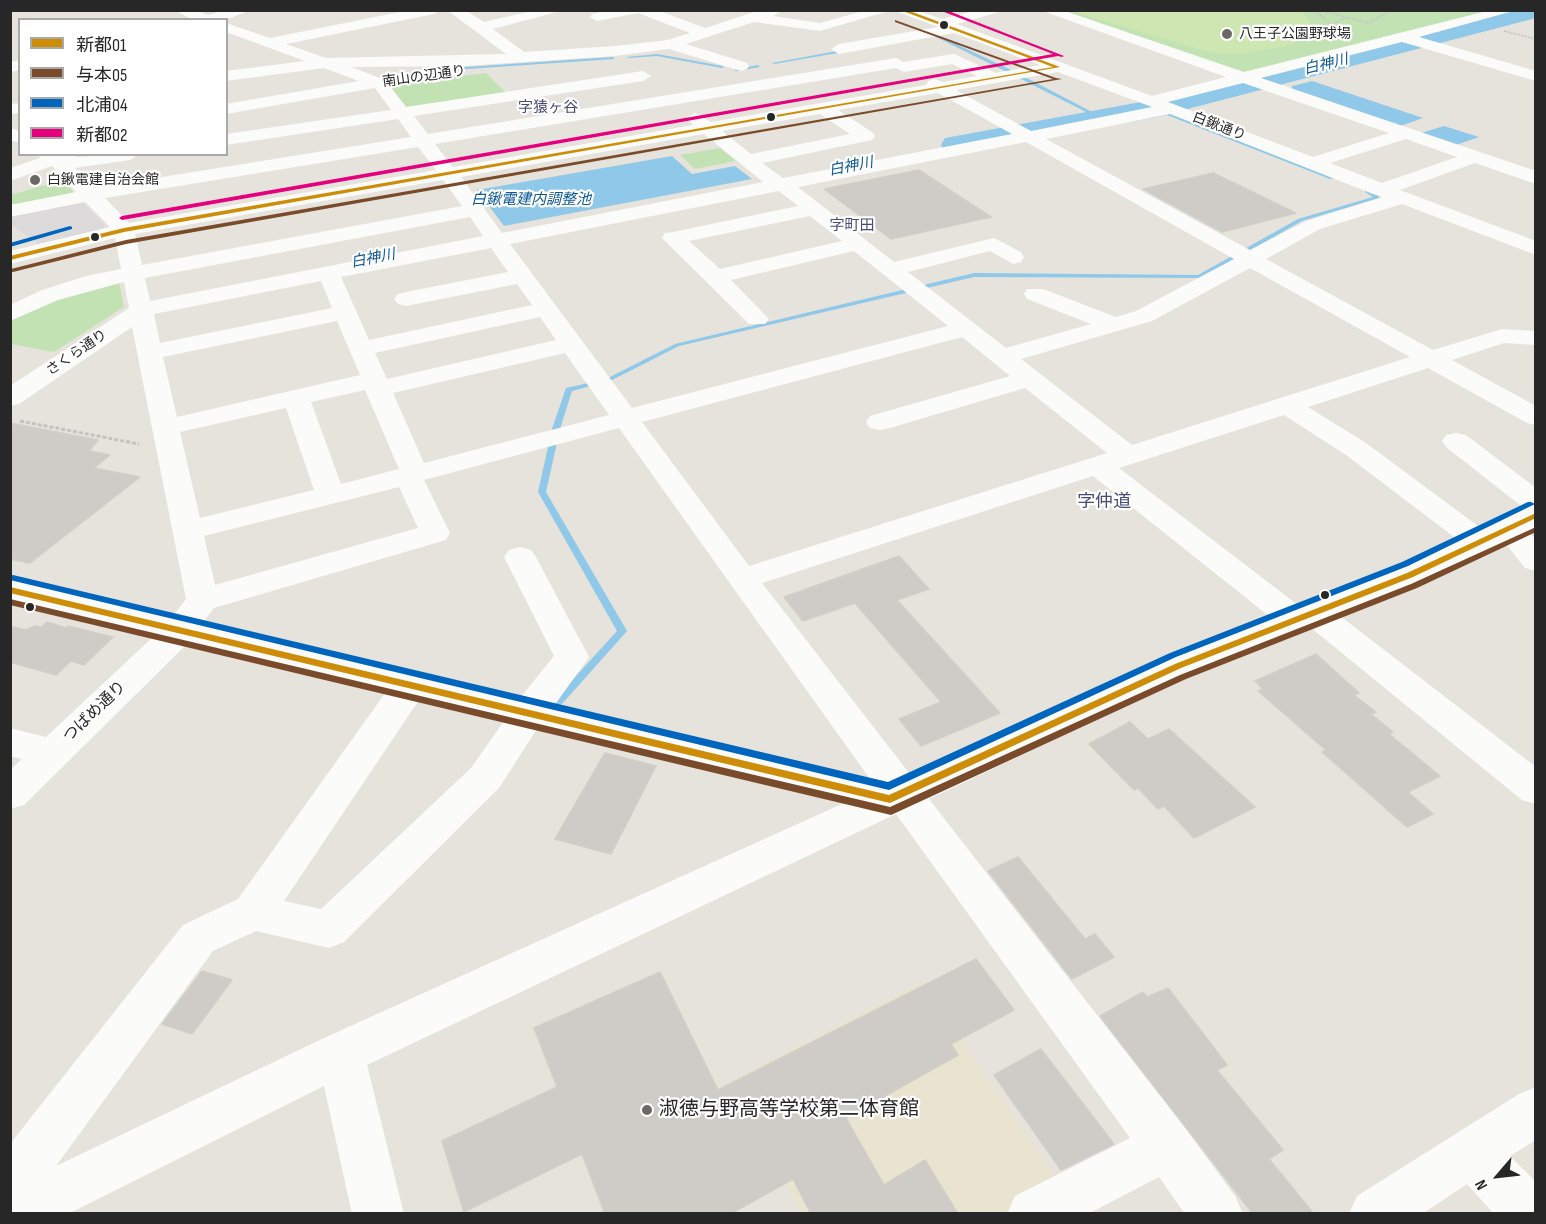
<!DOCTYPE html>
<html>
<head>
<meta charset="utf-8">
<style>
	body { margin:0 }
	#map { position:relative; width:1546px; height:1224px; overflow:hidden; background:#e6e3dc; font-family:"Sofia Sans Condensed","Noto Sans JP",sans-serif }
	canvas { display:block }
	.frame { position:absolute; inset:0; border:12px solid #272727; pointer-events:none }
	.legend { position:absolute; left:18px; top:18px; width:210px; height:138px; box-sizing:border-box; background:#fff; border:2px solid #a9a9a9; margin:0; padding:8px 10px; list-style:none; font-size:18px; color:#272727 }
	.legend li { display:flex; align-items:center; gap:12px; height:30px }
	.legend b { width:30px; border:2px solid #a9a9a9 }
	.north { position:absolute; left:1468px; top:1146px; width:60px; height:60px; -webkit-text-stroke:4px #fff; paint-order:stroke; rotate:242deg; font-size:16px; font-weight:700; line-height:24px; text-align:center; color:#272727 }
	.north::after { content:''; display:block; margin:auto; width:21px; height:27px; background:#272727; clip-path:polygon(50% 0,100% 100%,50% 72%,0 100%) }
</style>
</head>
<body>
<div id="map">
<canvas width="1546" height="1224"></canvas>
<div class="frame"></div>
<ul class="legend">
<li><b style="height:8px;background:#cd8d08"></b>新都01</li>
<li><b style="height:8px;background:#7a4b2a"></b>与本05</li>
<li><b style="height:8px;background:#0065bd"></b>北浦04</li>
<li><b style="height:8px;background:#e5007d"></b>新都02</li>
</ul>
<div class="north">N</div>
</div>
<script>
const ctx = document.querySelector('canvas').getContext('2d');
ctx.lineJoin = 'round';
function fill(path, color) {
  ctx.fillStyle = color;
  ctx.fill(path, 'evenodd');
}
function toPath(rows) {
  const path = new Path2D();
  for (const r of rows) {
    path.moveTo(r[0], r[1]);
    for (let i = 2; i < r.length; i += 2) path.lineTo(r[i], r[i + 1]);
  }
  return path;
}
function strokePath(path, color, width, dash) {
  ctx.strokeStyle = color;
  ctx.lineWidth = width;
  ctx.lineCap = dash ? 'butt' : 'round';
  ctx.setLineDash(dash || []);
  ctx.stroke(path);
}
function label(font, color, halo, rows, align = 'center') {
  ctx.font = font + ' "Sofia Sans Condensed","Noto Sans JP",sans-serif';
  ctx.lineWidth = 4.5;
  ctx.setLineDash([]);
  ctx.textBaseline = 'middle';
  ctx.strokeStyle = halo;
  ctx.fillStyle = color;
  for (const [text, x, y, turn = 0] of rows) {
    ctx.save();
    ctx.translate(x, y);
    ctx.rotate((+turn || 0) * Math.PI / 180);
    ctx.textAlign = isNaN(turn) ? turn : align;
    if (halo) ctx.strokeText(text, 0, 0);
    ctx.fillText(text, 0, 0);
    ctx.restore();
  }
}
const industrial = toPath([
	[74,200,83,202,106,226,101,230,38,244,11,224,11,214]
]);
const education = toPath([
	[922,982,1058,1181,1004,1213,801,1213,733,1080]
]);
const green = toPath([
	[1053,11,1494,11,1242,74],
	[486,73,506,93,408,109,389,85],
	[720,148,736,161,695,169,680,155],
	[63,180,74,193,11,209,10,195],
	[119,282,124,307,54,352,11,344,10,320,55,298]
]);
const pitch = toPath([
	[1071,11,1300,11,1308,18,1313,30,1303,39,1283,47,1244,53,1212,53]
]);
const water = toPath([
	[1312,81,1423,118,1400,126,1292,89,1292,86],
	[1444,126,1479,137,1456,145,1421,133],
	[672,156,692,174,735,166,752,179,504,226,477,190]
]);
const stream = toPath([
	[935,34,1011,70,1011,71,1007,72,934,36,935,34],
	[848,49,849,51,774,64,772,63,848,49],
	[657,54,722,66,724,67,722,68,657,56,629,58,627,57,657,54],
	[613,57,614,59,437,71,384,80,382,79,437,69,613,57],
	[758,65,760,67,736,71,734,70,758,65],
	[1019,76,1023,76,1094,113,1090,114,1019,78,1019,76],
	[1169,113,1334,177,1335,178,1330,179,1167,115,1157,116,1155,115,1169,113],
	[1365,190,1369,190,1378,194,1379,198,1302,221,1201,278,974,277,679,346,610,381,572,391,560,429,546,492,627,631,562,704,556,704,554,701,556,698,617,631,538,492,552,429,566,388,606,379,675,344,974,273,1198,275,1298,219,1373,197,1365,192,1365,190]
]);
const river = toPath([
	[1510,10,1536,10,1536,18,1157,117,956,154,945,152,941,145,945,138,956,136,1157,99,1510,10]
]);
const building = toPath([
	[919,170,991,217,891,239,824,189,919,170],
	[1213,173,1296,213,1222,232,1143,189,1213,173],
	[10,423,98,440,89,451,110,455,94,468,140,477,30,563,10,559,10,423],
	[899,556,929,589,897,600,1000,713,921,746,899,719,941,702,855,603,803,621,784,597,899,556],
	[47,622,66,628,68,626,113,637,84,665,71,661,56,675,10,662,10,626,26,630,35,626,41,627,47,622],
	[1316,654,1359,693,1354,695,1376,712,1371,714,1393,732,1389,734,1440,776,1408,792,1433,814,1407,827,1322,752,1326,750,1258,691,1263,689,1255,681,1316,654],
	[1130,722,1148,739,1169,729,1255,807,1194,838,1164,806,1158,809,1138,788,1134,790,1089,744,1130,722],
	[605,753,656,766,611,854,555,839,605,753],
	[1018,857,1085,939,1095,934,1114,957,1072,979,988,871,1018,857],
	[976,959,1014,1010,951,1044,958,1055,846,1118,884,1185,925,1160,958,1214,811,1214,793,1179,730,1214,605,1214,582,1154,464,1212,442,1141,557,1087,534,1028,660,972,718,1090,976,959],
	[202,971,232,980,192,1034,162,1024,202,971],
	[1168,988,1227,1065,1217,1070,1283,1150,1269,1159,1314,1214,1253,1214,1100,1016,1143,992,1147,997,1168,988],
	[1041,1049,1114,1144,1061,1170,994,1075,1041,1049]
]);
const pathFar1 = toPath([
	[1315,10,1329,23,1352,27],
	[1319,10,1369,23],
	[1370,22,1392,10],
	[1334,25,1339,20,1349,18],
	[1504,31,1536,39]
]);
const path = toPath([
	[20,421,139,444]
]);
const minor = toPath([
	[174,10,195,10,208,15,226,10,251,10,225,20,193,20,174,10],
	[410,10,441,10,434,14,286,44,326,58,506,54,447,10,465,10,484,22,536,10,564,10,493,29,524,52,615,46,668,40,690,33,638,13,597,21,590,17,592,14,609,10,657,10,705,28,760,10,783,10,773,16,820,23,867,10,892,10,820,31,754,22,686,44,747,63,749,66,747,69,741,71,669,49,615,56,463,66,351,67,385,80,406,107,643,71,651,76,643,81,414,116,428,134,896,58,903,62,954,54,996,73,1040,65,954,33,839,54,831,49,839,44,938,27,893,10,916,10,942,19,978,10,1006,10,957,24,1152,96,1226,77,1040,10,1062,10,1244,72,1491,10,1517,10,1419,37,1536,71,1536,81,1402,42,1261,78,1536,171,1536,184,1475,163,1400,190,1536,241,1536,255,1402,204,1320,229,1266,259,1433,350,1502,329,1536,331,1536,345,1504,343,1452,360,1536,406,1536,425,1527,423,1428,368,1308,407,1366,443,1482,529,1525,509,1446,447,1442,441,1446,435,1456,433,1466,435,1536,488,1536,527,1528,531,1536,540,1536,571,1525,568,1504,542,1421,582,1339,615,1536,767,1536,804,1522,800,1310,627,1190,675,929,799,1185,1128,1235,1196,1243,1214,1185,1214,1159,1177,1088,1214,1007,1214,1015,1196,1130,1138,896,814,367,1065,404,1214,352,1214,324,1086,68,1214,10,1214,10,1144,183,925,238,899,386,692,187,644,24,805,10,809,10,770,22,759,10,756,10,728,46,737,154,636,10,601,10,580,172,617,186,599,132,327,19,404,10,406,10,386,129,308,124,282,58,300,10,321,10,305,42,290,86,276,121,269,115,238,10,264,10,251,110,227,85,202,10,217,10,205,76,192,52,166,10,181,10,168,40,158,38,154,77,154,75,157,139,154,130,160,75,168,94,188,411,137,398,119,226,145,226,134,391,110,375,88,226,114,226,104,359,81,324,68,226,81,226,71,305,61,226,32,226,23,270,38,410,10],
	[952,64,977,76,943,82,934,79,928,81,926,85,711,122,695,113,686,118,693,125,453,167,435,144,896,68,904,72,952,64],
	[1058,72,1152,107,1031,131,956,90,1058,72],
	[1243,83,1389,133,1313,157,1168,102,1243,83],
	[938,93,1012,134,783,178,762,163,872,140,875,136,872,132,838,110,938,93],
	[820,114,850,134,751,154,722,131,820,114],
	[1170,114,1373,194,1383,197,1306,221,1250,250,1046,139,1170,114],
	[704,134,763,182,502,233,461,177,704,134],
	[1406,139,1457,157,1382,183,1330,163,1406,139],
	[1026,142,1234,259,1136,311,1116,317,1043,289,1027,289,1024,294,1027,299,1091,324,1006,348,908,272,990,251,1013,264,1021,262,1024,257,1021,252,994,238,894,262,798,187,1026,142],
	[418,147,436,170,129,223,105,198,418,147],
	[443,180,462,206,142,265,135,234,443,180],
	[779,191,798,206,673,232,665,233,662,238,749,324,765,324,769,319,731,280,854,251,948,326,632,408,510,244,779,191],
	[810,216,842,241,720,269,689,241,810,216],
	[470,217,483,236,150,301,145,278,470,217],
	[491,248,508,272,406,292,398,294,394,299,398,304,406,306,517,284,532,305,369,340,341,277,491,248],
	[1250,268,1410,357,1132,445,1021,359,1152,321,1250,268],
	[321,281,332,308,160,343,154,314,321,281],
	[540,317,556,340,387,379,375,353,540,317],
	[337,321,360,375,177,417,163,357,337,321],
	[962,337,1010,376,870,416,866,422,870,428,880,430,890,428,1025,388,1107,453,749,566,642,422,962,337],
	[565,353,609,415,424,463,393,393,565,353],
	[365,390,399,469,341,484,311,402,365,390],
	[286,408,314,490,200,518,180,432,286,408],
	[1284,415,1346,455,1458,540,1399,568,1299,606,1119,468,1284,415],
	[619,428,870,779,554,706,589,657,536,557,531,550,520,547,509,550,504,557,554,656,520,698,202,624,214,608,446,540,450,533,424,480,619,428],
	[1093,476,1270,617,1166,657,909,773,762,583,1093,476],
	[399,487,418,528,215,585,204,536,399,487],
	[419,700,504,721,471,768,321,909,284,901,419,700],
	[537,729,844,803,324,1038,56,1166,213,951,256,931,329,948,344,942,499,788,537,729],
	[20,60,20,70,10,72,10,62,20,60],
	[20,103,20,113,10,114,10,104,20,103],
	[10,128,20,131,20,143,10,140,10,128],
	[1536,1087,1536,1140,1510,1156,1536,1182,1536,1214,1494,1214,1467,1184,1422,1214,1349,1214,1357,1196,1519,1094,1536,1087]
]);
const bus1 = toPath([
	[907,10,1060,67,124,232,10,260,10,256,124,228,1053,67,900,10,907,10],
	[1536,513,1536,518,1413,577,1181,668,890,803,10,593,10,587,889,795,1175,664,1407,573,1536,513]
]);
const bus2 = toPath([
	[895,20,1056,78,1062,79,126,244,13,272,10,271,11,269,126,240,1053,79,895,22,895,20],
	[1536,527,1536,532,1417,588,1186,679,891,815,10,605,10,599,890,807,1180,675,1411,584,1536,527]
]);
const bus3 = toPath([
	[70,226,72,227,72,229,10,247,10,243,70,226],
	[1528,502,1531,502,1535,504,1408,566,1176,657,889,790,10,580,10,576,13,575,888,782,1170,653,1402,562,1528,502]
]);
const bus4 = toPath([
	[946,10,1064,56,1062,57,1058,56,122,220,119,218,122,216,1053,54,939,10,946,10]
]);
const markers = [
	[944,25,5,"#272727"],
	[1227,34,6,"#6a6966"],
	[771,117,5,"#272727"],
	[35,180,6,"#6a6966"],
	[95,237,5,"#272727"],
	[1325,595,5,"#272727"],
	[30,607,5,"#272727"],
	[647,1110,6,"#6a6966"]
];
const farPoinames = [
	["八王子公園野球場",1239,34],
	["白鍬電建自治会館",47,180]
];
const farStreetnames = [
	["南山の辺通り",424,77,-8],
	["白鍬通り",1219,127,21],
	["さくら通り",77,353,-34]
];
const farWaternames = [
	["白神川",1326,65,-14],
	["白神川",851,167,-11],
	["白鍬電建内調整池",531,200],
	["白神川",373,259,-11]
];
const farNeighbourhoodnames = [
	["字猿ヶ谷",548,108],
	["字町田",852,226]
];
const streetNames = [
	["つばめ通り",95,712,-44]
];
const neighbourhoodNames = [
	["字仲道",1104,502]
];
const nearPoinames = [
	["淑徳与野高等学校第二体育館",659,1110]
];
fill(industrial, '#dddadb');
fill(education, '#e9e4d0');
fill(green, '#c3e2b4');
fill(pitch, '#cee6b2');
fill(water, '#8fc8e8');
fill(stream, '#8fc8e8');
fill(river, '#8fc8e8');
fill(building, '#cfccc7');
strokePath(building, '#d1cec8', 1.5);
strokePath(pathFar1, '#c4c3c2', 1.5, [2, 1.5]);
strokePath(path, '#c4c3c2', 3, [4, 2]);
fill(minor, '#fbfbfa');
fill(bus1, '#cd8d08');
fill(bus2, '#7a4b2a');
fill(bus3, '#0065bd');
fill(bus4, '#e5007d');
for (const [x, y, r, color] of markers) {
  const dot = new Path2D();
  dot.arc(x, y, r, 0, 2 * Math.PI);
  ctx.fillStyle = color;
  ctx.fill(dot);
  strokePath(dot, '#fff', 2);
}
label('14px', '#272727', '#fff', farPoinames, 'left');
label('14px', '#272727', '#fff', farStreetnames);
label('italic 15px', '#0d5895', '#fff', farWaternames);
label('15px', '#484c77', '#fff', farNeighbourhoodnames);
label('16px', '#272727', '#fff', streetNames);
label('18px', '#484c77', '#fff', neighbourhoodNames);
label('20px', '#272727', '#fff', nearPoinames, 'left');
</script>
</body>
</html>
